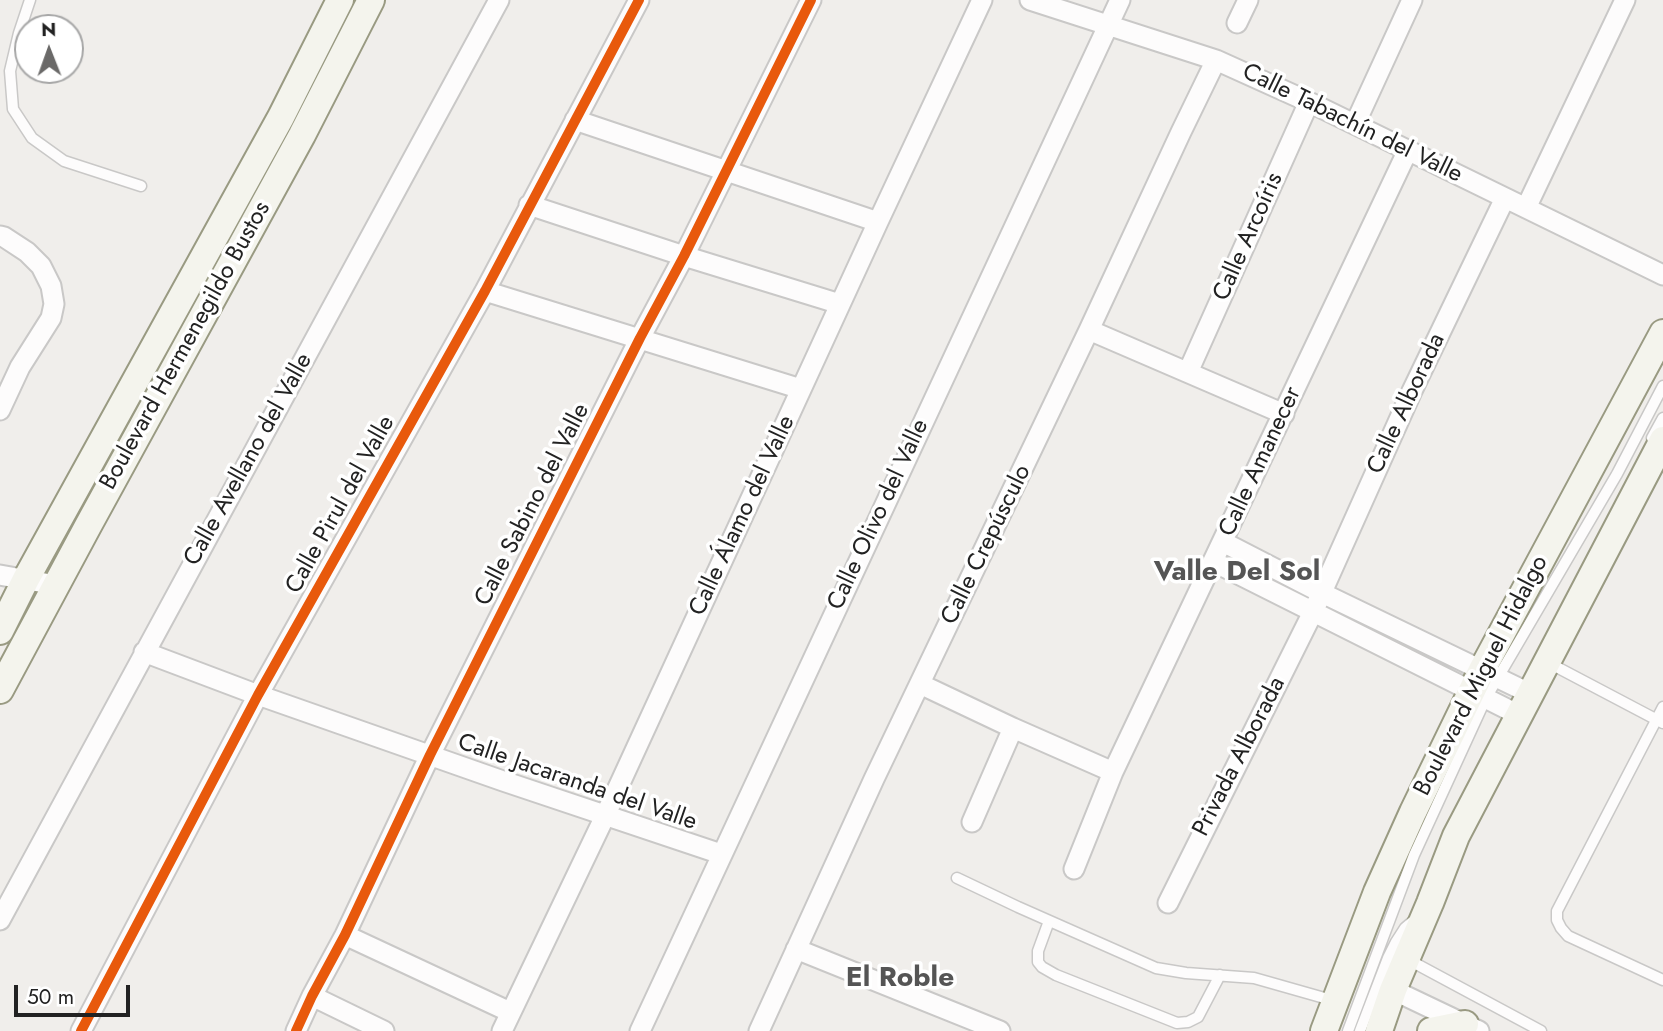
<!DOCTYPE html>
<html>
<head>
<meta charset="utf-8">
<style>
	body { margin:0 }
	#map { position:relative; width:1663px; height:1031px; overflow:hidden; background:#f0eeeb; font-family:Jost,sans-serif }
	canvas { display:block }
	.north { position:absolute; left:14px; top:14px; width:70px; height:70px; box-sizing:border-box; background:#fff; border:2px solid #a7a7a7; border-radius:50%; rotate:359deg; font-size:19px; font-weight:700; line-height:28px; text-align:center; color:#222 }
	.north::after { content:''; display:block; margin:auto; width:24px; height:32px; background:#6a6968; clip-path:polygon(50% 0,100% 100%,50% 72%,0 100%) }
	.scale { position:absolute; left:14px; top:985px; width:116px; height:32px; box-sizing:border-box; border:4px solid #222; border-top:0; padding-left:9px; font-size:21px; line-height:24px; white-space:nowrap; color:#222; -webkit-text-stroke:5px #fff; paint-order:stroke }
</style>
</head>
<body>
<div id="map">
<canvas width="1663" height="1031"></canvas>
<div class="north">N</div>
<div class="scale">50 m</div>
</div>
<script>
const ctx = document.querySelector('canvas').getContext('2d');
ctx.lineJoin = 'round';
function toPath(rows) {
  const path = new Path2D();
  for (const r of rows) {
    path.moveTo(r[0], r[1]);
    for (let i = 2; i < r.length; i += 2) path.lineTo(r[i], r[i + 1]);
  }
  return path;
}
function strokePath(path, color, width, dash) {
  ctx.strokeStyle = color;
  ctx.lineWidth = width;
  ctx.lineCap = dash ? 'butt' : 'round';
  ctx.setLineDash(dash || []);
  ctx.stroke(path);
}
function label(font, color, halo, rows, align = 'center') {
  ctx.font = font + ' Jost,sans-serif';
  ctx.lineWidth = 7;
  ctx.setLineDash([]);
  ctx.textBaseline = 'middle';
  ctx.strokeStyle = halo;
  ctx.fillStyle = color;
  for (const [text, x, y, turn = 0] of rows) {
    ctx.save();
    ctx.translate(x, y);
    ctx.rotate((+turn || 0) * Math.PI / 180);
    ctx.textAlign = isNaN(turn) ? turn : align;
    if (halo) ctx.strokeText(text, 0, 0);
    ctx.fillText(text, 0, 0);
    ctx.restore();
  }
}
const lane = toPath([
	[30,0,19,33,10,71,13,109,32,138,64,161,141,186],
	[1652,438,1663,418],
	[1549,663,1663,723],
	[1663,707,1557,911,1557,920,1561,928,1568,936,1663,980],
	[957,878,1018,907,1156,968,1186,973,1254,978,1335,1001],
	[1049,921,1038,951,1038,962,1042,967,1056,975,1177,1023,1188,1022,1198,1017,1220,975],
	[1407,959,1541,1031],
	[1348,1031,1414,855,1486,698,1617,474,1663,386],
	[1360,1031,1388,958,1396,942,1405,928,1412,922]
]);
const street = toPath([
	[1030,0,1216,60,1309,102,1663,275],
	[1237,23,1248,0],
	[575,120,878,222],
	[1355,124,1412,0],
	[529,205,684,256,840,304],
	[1526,208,1625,0],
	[0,236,4,237,27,252,41,266,51,286,54,304,51,318,20,367,0,410],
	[485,291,801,389],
	[1089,330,1284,414],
	[1188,372,1309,102],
	[1223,542,1322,593,1529,693],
	[1214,562,1519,715],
	[0,575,56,585],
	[144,652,258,695,503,781,721,854],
	[920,684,1013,728,1113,772],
	[972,822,1013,728],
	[1074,869,1113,772,1408,150],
	[1168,903,1313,612,1412,391,1505,198],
	[0,920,499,0],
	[345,935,510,1012],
	[796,949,1000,1031],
	[1393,990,1479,1031],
	[312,996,384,1031],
	[81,1031,258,695,485,291,639,0],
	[296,1031,312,996,345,935,430,755,640,338,684,256,811,0],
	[502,1031,605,816,878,222,982,0],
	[640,1031,1120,0],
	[759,1031,874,779,1089,330,1181,132,1216,60]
]);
const secondary = toPath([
	[0,631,26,579,281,117,340,0],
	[0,690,88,526,302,135,371,0],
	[1324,1031,1377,892,1413,812,1482,670,1663,333],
	[1379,1031,1393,990,1430,903,1456,836,1663,440],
	[1431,1031,1465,1024]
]);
const cycleway = toPath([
	[81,1031,258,695,485,291,639,0],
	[296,1031,312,996,345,935,430,755,640,338,684,256,811,0]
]);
const streetNames = [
	["Calle Tabachín del Valle",1352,124,26],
	["Calle Arcoíris",1249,237,-66],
	["Boulevard Hermenegildo Bustos",186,346,-61],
	["Calle Alborada",1407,404,-65],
	["Calle Avellano del Valle",249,460,-61],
	["Calle Amanecer",1261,462,-65],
	["Calle Pirul del Valle",341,505,-61],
	["Calle Sabino del Valle",533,505,-63],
	["Calle Olivo del Valle",879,515,-65],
	["Calle Álamo del Valle",743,516,-65],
	["Calle Crepúsculo",987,545,-64],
	["Boulevard Miguel Hidalgo",1482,676,-63],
	["Privada Alborada",1240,757,-63],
	["Calle Jacaranda del Valle",577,783,19]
];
const quarterNames = [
	["Valle Del Sol",1237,573],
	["El Roble",900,979]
];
strokePath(lane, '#c9c8c7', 13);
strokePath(street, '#c9c8c7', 23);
strokePath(secondary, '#999a82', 30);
strokePath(lane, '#fdfcfc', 10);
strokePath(street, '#fdfcfc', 19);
strokePath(secondary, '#f4f4ed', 26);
strokePath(cycleway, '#e8590c', 10);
label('24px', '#222', '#fff', streetNames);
label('bold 28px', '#555', '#fff', quarterNames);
</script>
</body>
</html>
